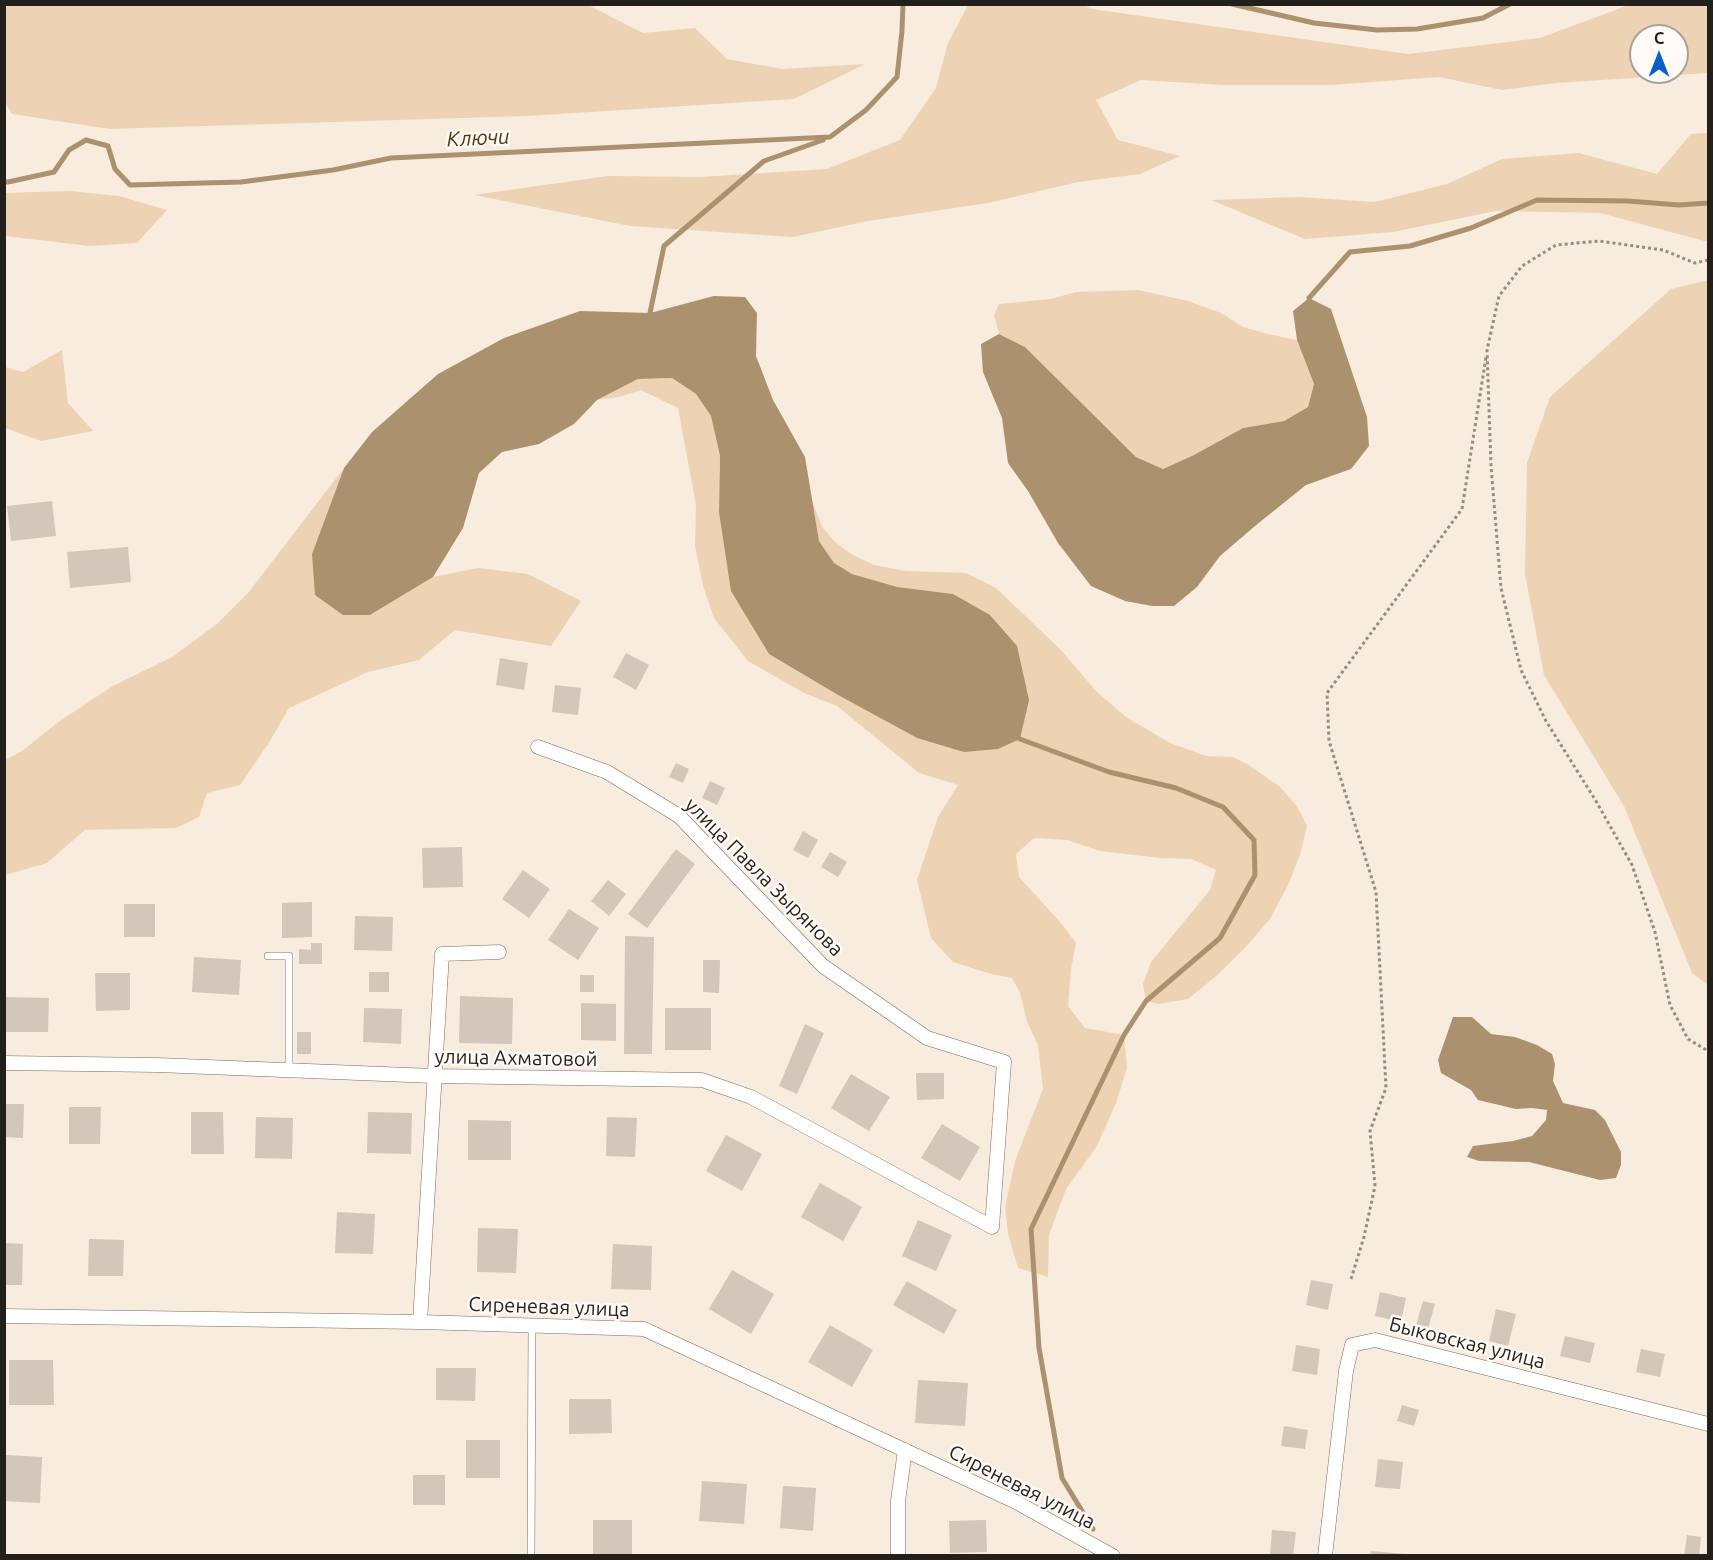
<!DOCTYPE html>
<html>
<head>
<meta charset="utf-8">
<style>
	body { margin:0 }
	#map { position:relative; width:1713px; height:1560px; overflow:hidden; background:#f7ecde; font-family:Ubuntu,sans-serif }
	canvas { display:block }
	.frame { position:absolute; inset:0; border:6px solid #231f1a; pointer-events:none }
	.north { position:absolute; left:1629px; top:24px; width:60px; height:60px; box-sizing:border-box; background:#fffaf5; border:2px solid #a7a29d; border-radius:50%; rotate:0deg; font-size:16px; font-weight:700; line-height:24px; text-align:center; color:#231f1a }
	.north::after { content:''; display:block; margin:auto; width:21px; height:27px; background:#0560c9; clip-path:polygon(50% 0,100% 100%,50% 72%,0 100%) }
</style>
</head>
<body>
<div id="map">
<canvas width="1713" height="1560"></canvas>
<div class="frame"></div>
<div class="north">С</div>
</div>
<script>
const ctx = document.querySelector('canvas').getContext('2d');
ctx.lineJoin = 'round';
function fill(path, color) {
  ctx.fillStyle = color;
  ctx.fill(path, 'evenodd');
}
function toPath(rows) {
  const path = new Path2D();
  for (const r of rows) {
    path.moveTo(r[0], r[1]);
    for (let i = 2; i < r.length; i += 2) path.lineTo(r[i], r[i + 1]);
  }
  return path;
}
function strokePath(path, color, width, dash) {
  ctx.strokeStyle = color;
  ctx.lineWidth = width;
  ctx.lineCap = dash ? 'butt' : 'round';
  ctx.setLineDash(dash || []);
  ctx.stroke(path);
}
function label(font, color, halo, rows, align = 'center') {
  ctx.font = font + ' Ubuntu,sans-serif';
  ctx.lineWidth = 5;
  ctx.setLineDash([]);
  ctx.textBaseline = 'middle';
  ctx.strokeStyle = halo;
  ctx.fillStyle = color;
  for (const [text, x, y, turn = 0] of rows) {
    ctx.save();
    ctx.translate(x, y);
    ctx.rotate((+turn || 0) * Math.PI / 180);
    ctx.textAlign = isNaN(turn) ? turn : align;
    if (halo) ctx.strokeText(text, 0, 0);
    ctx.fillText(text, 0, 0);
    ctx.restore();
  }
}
const green = toPath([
	[4,5,588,5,643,33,695,28,727,59,782,69,865,64,794,99,528,116,110,129,12,114,5,102],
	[968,5,1084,5,1092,9,1408,54,1540,38,1629,5,1708,5,1708,73,1556,83,1502,90,1439,77,1331,85,1223,85,1141,80,1096,100,1118,140,1180,156,1140,174,1078,182,988,203,868,221,793,237,630,226,474,195,608,176,700,177,827,169,900,140,936,88,948,43],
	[1641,36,1677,36,1677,72,1641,72],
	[1708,133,1708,242,1600,213,1496,211,1393,232,1305,239,1211,200,1299,197,1375,202,1447,184,1502,159,1579,153,1657,174,1691,134],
	[70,191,119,196,167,210,137,243,89,246,5,236,5,193],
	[1708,280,1708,985,1692,973,1624,806,1544,675,1525,574,1527,463,1550,397,1671,289],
	[1138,290,1188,301,1221,313,1243,327,1268,334,1297,340,1314,384,1308,407,1284,421,1243,428,1194,455,1163,469,1136,457,1025,347,999,334,994,315,999,304,1051,299,1076,292],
	[62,350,68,403,93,431,41,441,5,428,5,367,23,372],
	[672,378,696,394,711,416,720,456,719,512,769,654,838,695,917,738,953,594,897,588,852,574,834,564,819,541,812,501,823,528,834,541,851,554,874,565,906,571,966,573,996,588,1062,651,1095,690,1126,717,1170,743,1206,756,1233,757,1247,764,1279,786,1297,806,1307,826,1300,855,1289,883,1270,919,1245,948,1215,977,1188,999,1159,1004,1146,1001,1143,984,1151,962,1210,890,1216,870,1191,859,1160,858,1100,851,1067,840,1034,838,1016,854,1019,877,1061,923,1076,943,1071,969,1068,1006,1085,1028,1124,1035,1127,1068,1116,1103,1097,1146,1066,1189,1049,1235,1048,1277,1018,1268,1008,1234,1005,1207,1015,1161,1043,1089,1038,1045,1027,1022,1020,993,1012,978,991,974,953,962,931,938,917,880,938,817,958,785,919,773,837,706,804,693,748,661,714,618,703,586,695,546,696,505,678,408,641,390,619,397,597,400,639,379],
	[344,468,312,554,370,615,433,577,478,568,528,574,581,601,551,646,455,630,419,660,368,672,289,708,270,741,240,785,207,793,199,817,176,828,85,830,47,863,5,875,5,760,22,751,57,723,111,687,172,657,217,624,248,593]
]);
const water = toPath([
	[714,296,745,297,757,313,756,356,773,400,805,457,819,541,834,563,852,574,897,587,953,594,990,615,1017,646,1029,700,1020,739,998,749,964,752,917,738,838,695,769,654,731,591,719,512,720,456,711,416,696,394,672,378,638,379,597,400,574,424,539,444,502,452,479,473,463,528,433,577,370,615,343,615,315,595,312,554,344,468,372,432,438,374,504,338,580,311,650,313],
	[1309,298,1331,309,1367,417,1369,446,1351,469,1306,485,1255,526,1220,556,1197,587,1174,606,1152,606,1125,601,1091,586,1058,543,1028,491,1008,463,1002,418,983,372,981,344,999,334,1025,347,1136,457,1163,469,1194,455,1243,428,1284,421,1308,407,1314,384,1297,340,1293,311],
	[1453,1017,1472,1017,1491,1034,1515,1037,1537,1045,1552,1054,1555,1064,1553,1081,1563,1103,1595,1110,1605,1120,1621,1152,1621,1165,1616,1178,1600,1180,1529,1162,1479,1161,1467,1157,1473,1146,1513,1141,1532,1136,1546,1120,1547,1110,1532,1108,1516,1109,1478,1100,1471,1090,1441,1073,1438,1060]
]);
const stream = toPath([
	[1232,4,1314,23,1377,30,1417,29,1483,18,1510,4],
	[4,182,8,182,54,172,69,150,86,140,108,146,115,169,130,185,241,182,333,170,391,158,830,137,866,110,897,77,902,31,903,4],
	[1309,298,1350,252,1410,246,1471,228,1537,200,1628,201,1679,205,1708,203],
	[650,313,664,246,764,161,823,140],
	[1020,739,1109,772,1176,788,1223,807,1254,840,1255,875,1220,938,1146,1001,1124,1035,1031,1229,1039,1348,1062,1478,1093,1529]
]);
const building = toPath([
	[52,501,56,536,11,541,7,506],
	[128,547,131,582,70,588,67,552],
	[626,653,649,665,636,690,613,677],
	[500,658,528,663,524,690,496,685],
	[555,685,581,688,578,715,552,712],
	[676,763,689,769,683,783,669,777],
	[710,781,725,788,717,805,702,798],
	[803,831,818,840,808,858,793,850],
	[462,847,463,887,423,888,422,848],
	[676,849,695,864,647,928,628,914],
	[830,852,847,862,838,877,821,867],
	[523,870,550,889,529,918,502,899],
	[608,880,626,894,609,916,591,901],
	[312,902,312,937,282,938,282,903],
	[124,904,155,904,155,937,124,937],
	[569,909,599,928,578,960,548,940],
	[355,916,393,917,392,951,354,950],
	[625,936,654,937,652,1054,624,1054],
	[311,943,322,943,322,964,299,964,299,949,311,950],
	[194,957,241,960,239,995,192,992],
	[703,960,720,960,719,993,703,992],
	[369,972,389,972,389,992,369,992],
	[95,973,130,973,130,1010,96,1011],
	[580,975,594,975,594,992,580,992],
	[460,996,513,998,512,1044,459,1043],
	[4,997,49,998,48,1032,4,1032],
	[581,1003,616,1004,616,1041,581,1040],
	[364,1008,402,1009,401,1044,363,1042],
	[665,1008,711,1008,711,1050,665,1050],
	[805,1024,824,1033,797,1094,779,1086],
	[297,1032,311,1032,311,1054,297,1054],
	[916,1073,944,1073,944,1099,917,1100],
	[851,1074,890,1097,869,1131,831,1108],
	[4,1104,24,1104,23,1138,4,1137],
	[69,1107,101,1107,100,1144,69,1144],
	[191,1112,223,1112,224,1154,191,1154],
	[368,1112,412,1113,411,1154,367,1153],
	[256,1117,293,1118,292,1159,255,1158],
	[607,1117,637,1118,635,1157,606,1156],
	[468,1120,511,1121,511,1160,468,1160],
	[942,1124,980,1147,960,1181,921,1158],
	[726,1135,762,1154,742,1191,706,1171],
	[820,1183,862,1207,843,1241,801,1217],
	[337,1212,375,1214,373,1254,335,1253],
	[918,1220,952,1235,936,1271,902,1256],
	[478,1228,518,1229,516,1273,477,1272],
	[89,1239,124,1240,123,1276,88,1276],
	[4,1243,23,1244,22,1285,4,1285],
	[613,1244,652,1246,651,1290,611,1289],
	[732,1270,774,1294,751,1334,709,1309],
	[1311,1280,1333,1284,1328,1310,1306,1305],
	[907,1281,957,1310,944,1334,893,1305],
	[1380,1292,1406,1298,1401,1322,1375,1316],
	[1423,1301,1435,1304,1427,1332,1415,1329],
	[1496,1309,1516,1314,1508,1346,1489,1341],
	[830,1325,873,1350,852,1387,808,1362],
	[1565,1336,1595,1343,1590,1363,1560,1356],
	[1296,1345,1320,1349,1317,1375,1292,1371],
	[1641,1349,1665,1354,1660,1377,1636,1372],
	[9,1360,53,1360,54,1405,9,1405],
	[436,1368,476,1368,475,1401,436,1400],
	[918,1380,968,1383,965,1426,915,1423],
	[569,1399,611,1399,612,1433,569,1434],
	[1402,1405,1419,1410,1414,1426,1397,1421],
	[1284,1426,1308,1430,1305,1449,1281,1446],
	[466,1440,500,1440,500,1478,466,1478],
	[6,1455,42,1457,40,1503,4,1501],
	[1378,1459,1403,1462,1400,1489,1375,1487],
	[413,1475,445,1475,445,1505,413,1505],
	[702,1481,747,1484,744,1524,699,1521],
	[783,1486,816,1488,813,1531,780,1528],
	[593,1520,632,1520,632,1556,593,1556],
	[986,1520,987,1552,950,1553,949,1521],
	[1272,1530,1296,1532,1293,1556,1270,1556],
	[1687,1535,1701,1537,1699,1556,1684,1556],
	[1371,1551,1405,1554,1405,1556,1370,1556]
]);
const path = toPath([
	[1708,260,1695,263,1663,250,1599,241,1556,245,1522,266,1499,296,1487,350,1491,466,1501,588,1521,670,1546,721,1596,801,1632,865,1655,932,1670,1005,1688,1039,1708,1051],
	[1351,1279,1364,1237,1375,1186,1370,1131,1386,1088,1376,892,1329,741,1327,693,1462,509,1486,357]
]);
const service = toPath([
	[268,956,289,956,289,1071],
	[531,1556,532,1326]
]);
const minor = toPath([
	[4,1063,157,1065,434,1076,702,1080,751,1097,992,1227,1004,1062,927,1038,823,966,679,816,607,772,538,747],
	[4,1316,420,1322,644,1329,1016,1502,1113,1556],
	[420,1322,442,954,499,952],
	[898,1556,898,1501,905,1450],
	[1325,1556,1346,1371,1352,1345,1375,1340,1708,1424]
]);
const streetNames = [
	["улица Павла Зырянова",764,877,45],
	["улица Ахматовой",516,1058,1],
	["Сиреневая улица",549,1307,2],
	["Быковская улица",1467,1343,14],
	["Сиреневая улица",1022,1487,27]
];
const waterNames = [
	["Ключи",478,138,-3]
];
fill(green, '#edd3b3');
fill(water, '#ac916f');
strokePath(stream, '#ac916f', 5);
fill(building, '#d2c7ba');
strokePath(service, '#766c60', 8);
strokePath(minor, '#766c60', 15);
strokePath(path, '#958d83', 3, [3, 3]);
strokePath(service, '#fff', 7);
strokePath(minor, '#fff', 14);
label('20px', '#231f1a', '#fffaf5', streetNames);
label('italic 21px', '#54370a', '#fffaf5', waterNames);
</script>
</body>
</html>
